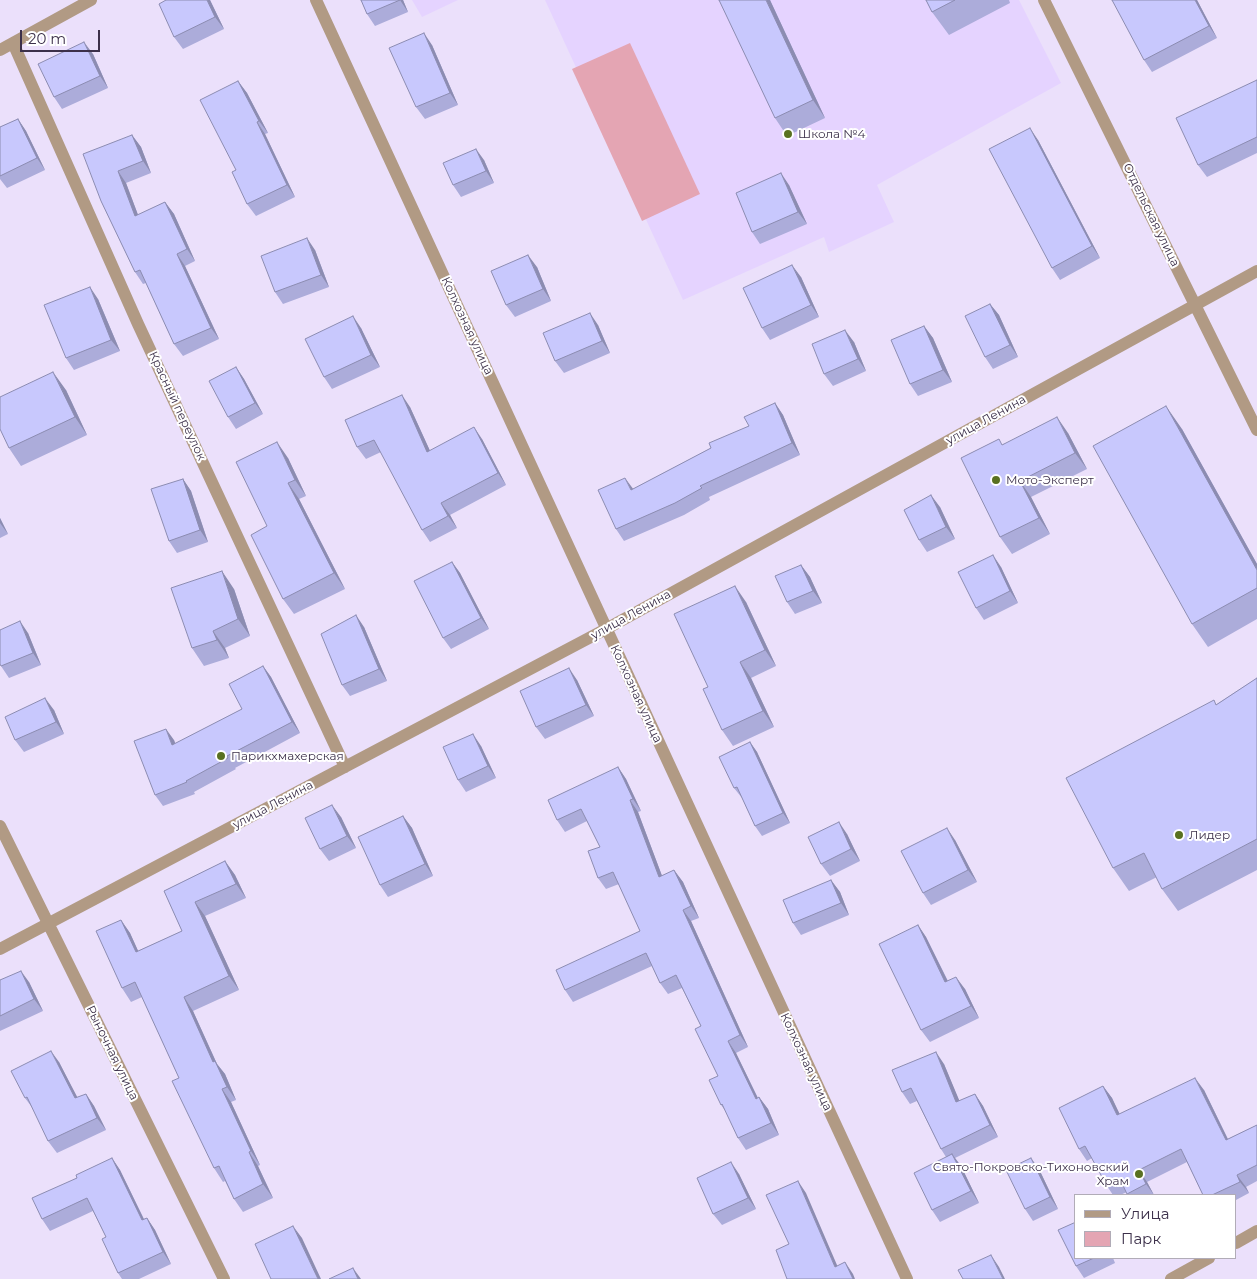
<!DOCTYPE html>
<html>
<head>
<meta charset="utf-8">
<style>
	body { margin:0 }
	#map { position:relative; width:1257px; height:1279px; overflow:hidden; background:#ebe0fb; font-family:Montserrat,sans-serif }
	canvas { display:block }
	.legend { position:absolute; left:1074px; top:1194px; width:162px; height:65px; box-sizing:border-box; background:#fff; border:1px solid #b1acb7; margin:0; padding:6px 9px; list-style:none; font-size:15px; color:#3c304a }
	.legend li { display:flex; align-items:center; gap:10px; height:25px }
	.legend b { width:25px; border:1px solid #b1acb7 }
	.scale { position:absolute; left:20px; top:30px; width:80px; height:22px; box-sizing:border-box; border:2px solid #3c304a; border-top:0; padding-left:6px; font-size:15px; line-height:18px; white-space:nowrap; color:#3c304a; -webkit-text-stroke:4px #fff; paint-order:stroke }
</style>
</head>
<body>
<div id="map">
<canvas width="1257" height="1279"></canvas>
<ul class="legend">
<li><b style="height:6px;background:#b19a84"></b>Улица</li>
<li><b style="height:14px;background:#e4a5b3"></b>Парк</li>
</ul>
<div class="scale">20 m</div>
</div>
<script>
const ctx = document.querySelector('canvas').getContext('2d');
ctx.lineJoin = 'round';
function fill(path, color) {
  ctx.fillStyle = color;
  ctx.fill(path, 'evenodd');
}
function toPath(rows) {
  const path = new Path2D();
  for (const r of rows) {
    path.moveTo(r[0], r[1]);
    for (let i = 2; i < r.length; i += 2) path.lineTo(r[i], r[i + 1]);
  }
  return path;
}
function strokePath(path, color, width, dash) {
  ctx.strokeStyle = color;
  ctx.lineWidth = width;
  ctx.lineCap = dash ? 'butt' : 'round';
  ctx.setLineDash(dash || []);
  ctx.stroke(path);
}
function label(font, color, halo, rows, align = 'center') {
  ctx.font = font + ' Montserrat,sans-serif';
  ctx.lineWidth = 4;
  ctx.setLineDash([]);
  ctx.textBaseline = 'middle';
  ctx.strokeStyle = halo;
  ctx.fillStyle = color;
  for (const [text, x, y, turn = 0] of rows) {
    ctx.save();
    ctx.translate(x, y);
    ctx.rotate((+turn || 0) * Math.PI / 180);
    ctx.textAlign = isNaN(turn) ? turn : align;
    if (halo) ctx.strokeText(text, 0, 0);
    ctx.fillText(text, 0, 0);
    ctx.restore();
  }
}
const built = toPath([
	[412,0,458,0,422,17],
	[545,0,1019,0,1061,83,877,185,894,222,829,252,824,237,683,300]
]);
const green = toPath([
	[630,43,700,194,642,221,572,69]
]);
const minor = toPath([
	[316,0,907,1279],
	[1044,0,1257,430],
	[13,43,138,324,345,767],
	[0,50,91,0],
	[0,826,224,1279],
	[0,949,606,629,1257,271],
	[1236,1243,1257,1231],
	[1171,1279,1209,1258]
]);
const wall = toPath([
	[166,0,210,0,224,29,183,49,174,37],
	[361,0,403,0,408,12,375,26,367,14],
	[770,0,825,118,787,136,775,118],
	[926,0,1009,0,1010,3,949,35,932,12],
	[1197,0,1217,38,1152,72,1144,60],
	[432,45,458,105,425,119,416,107],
	[93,54,108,88,62,109,54,97],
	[1257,80,1257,153,1207,177,1198,165],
	[238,81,247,93,268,133,265,134,295,197,256,216,247,204,236,170],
	[18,119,26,131,45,170,7,188,0,179,0,127],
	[132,135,141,147,151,173,126,183,138,215,165,202,174,214,195,261,185,266,219,339,183,356,174,344,146,283,143,284,135,272,101,201],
	[1038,140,1100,258,1060,280,1052,268],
	[484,160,494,183,461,197,453,185],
	[789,185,807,224,760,244,752,232],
	[315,250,329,287,283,304,275,292],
	[537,267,551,301,515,317,506,305],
	[801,277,819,317,770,340,762,328],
	[98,299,120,351,74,370,66,358],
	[990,304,999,315,1018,357,993,369,985,357],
	[598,325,610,353,564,373,555,361],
	[924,326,933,338,952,382,918,396,910,384],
	[361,328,380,367,332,389,324,377],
	[854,342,866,371,833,386,824,374],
	[236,367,244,379,263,414,236,429,228,417],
	[66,390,87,435,21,466,9,448],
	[775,403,783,415,800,455,709,497,710,500,684,515,624,541,616,529,633,489,711,448,749,426],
	[410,407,430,451,482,439,506,485,450,515,457,528,430,542,422,530,381,452,366,459,357,447],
	[1182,429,1257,564,1257,619,1208,647,1192,624],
	[1068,433,1087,469,1031,497,1050,534,1012,554,1000,537,1003,444],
	[288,458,306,496,299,499,345,589,294,614,283,599,267,526],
	[183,479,191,491,208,542,177,553,169,541],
	[940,507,955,539,927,552,919,540],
	[0,518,8,534,0,538],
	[452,562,460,573,489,629,451,649,443,638],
	[801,565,810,577,822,603,795,614,787,602],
	[1001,567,1018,603,984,620,976,608],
	[234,589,250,636,225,648,229,658,204,666,192,648],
	[746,602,776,666,751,678,774,727,733,746,722,730,708,687],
	[364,627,387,681,350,696,342,685],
	[28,633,41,665,9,678,1,666],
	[263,666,271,677,300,733,235,768,236,769,194,792,195,794,163,806,155,795,174,740,175,744,242,709],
	[1257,678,1257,870,1178,911,1162,889,1157,877,1129,891,1113,868,1217,704],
	[577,680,594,716,545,739,536,727],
	[54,710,64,734,24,752,15,740],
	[750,742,757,752,790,823,762,836,755,826,742,798,734,788],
	[481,746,496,778,466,792,458,780],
	[618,767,626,779,641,811,638,812,662,876,674,870,683,882,699,918,691,921,748,1047,736,1053,758,1098,759,1097,768,1109,779,1135,746,1150,738,1138,727,1113,721,1105,718,1076,701,1026,682,988,668,994,660,983,652,966,573,1002,565,990,640,931,619,884,606,889,598,878,600,847,587,821,565,832,557,820],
	[403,816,412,828,433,876,388,897,380,885],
	[341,817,356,848,329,861,320,849],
	[847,834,860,861,830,876,821,864],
	[955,840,977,882,931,905,923,893],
	[225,861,235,875,246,898,205,916,239,990,193,1011,217,1064,225,1074,236,1100,231,1102,260,1165,258,1166,273,1198,243,1212,234,1199,225,1181,223,1182,214,1168,179,1078,142,997,131,1002,122,988,121,920,130,933,138,951,182,931,164,891],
	[831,880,840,892,849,915,801,935,793,923],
	[918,925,926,937,948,981,965,989,979,1018,930,1042,921,1030],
	[0,980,29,982,43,1011,0,1031],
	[59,1062,77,1098,86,1094,94,1106,106,1130,57,1153,48,1141,34,1110,25,1098],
	[944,1064,959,1101,975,1094,983,1106,998,1137,955,1158,961,1166,979,1203,940,1222,932,1210,946,1157,941,1149,917,1101,910,1104,902,1092],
	[1103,1086,1112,1098,1119,1114,1204,1090,1228,1139,1257,1125,1257,1181,1246,1187,1249,1193,1236,1200,1236,1195,1203,1195,1187,1162,1147,1182,1154,1195,1129,1195,1127,1192,1120,1195,1113,1195,1107,1186,1092,1158,1087,1161,1079,1149],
	[112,1158,120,1170,144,1219,147,1218,155,1230,171,1264,139,1279,122,1279,118,1273,106,1237,93,1211,50,1231,42,1219,77,1178],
	[1039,1169,1058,1209,1033,1221,1025,1209],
	[739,1174,756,1209,722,1225,713,1214],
	[1076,1258,1113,1258,1115,1263,1084,1278,1076,1266]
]);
const shadedWall = toPath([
	[207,0,210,0,224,29,215,17],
	[400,0,403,0,408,12],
	[766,0,770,0,825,118,813,100],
	[1195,0,1197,0,1217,38,1209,26],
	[424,33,432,45,458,105,450,93],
	[84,42,93,54,108,88,100,76],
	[238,81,247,93,268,133,259,121],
	[18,119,26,131,45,170,37,158],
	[257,122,265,134,295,197,287,185],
	[1030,128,1038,140,1100,258,1092,246],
	[132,135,141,147,151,173,143,161],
	[476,149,484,160,494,183,486,171],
	[118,171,126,183,143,228,135,216],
	[781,173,789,185,807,224,798,212],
	[165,202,174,214,195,261,187,249],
	[307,238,315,250,329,287,321,275],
	[177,254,185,266,219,339,211,328],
	[528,255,537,267,551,301,543,289],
	[792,265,801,277,819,317,811,305],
	[90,287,98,299,120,351,111,340],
	[990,304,999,315,1018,357,1010,345],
	[590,313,598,325,610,353,602,341],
	[353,316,361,328,380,367,371,355],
	[924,326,933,338,952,382,943,370],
	[845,330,854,342,866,371,858,359],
	[236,367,244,379,263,414,255,403],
	[53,372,66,390,87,435,75,417],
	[402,395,410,407,436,464,427,452],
	[775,403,783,415,800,455,792,443],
	[1166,406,1182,429,1257,564,1257,570],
	[1057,417,1068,433,1087,469,1075,453],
	[474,427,482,439,506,485,498,473],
	[277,442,288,458,306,496,295,480],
	[625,478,634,490,631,490],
	[183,479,191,491,208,542,200,530],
	[1020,481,1031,497,1050,534,1039,518],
	[288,483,299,499,345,589,334,573],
	[931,495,940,507,955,539,946,527],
	[441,503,450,515,457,528,448,516],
	[0,518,8,534,0,523],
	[993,555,1001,567,1018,603,1010,591],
	[452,562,460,573,489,629,481,618],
	[801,565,810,577,822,603,813,591],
	[222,571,234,589,250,636,238,619],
	[735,586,746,602,776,666,765,650],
	[356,615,364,627,387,681,379,669],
	[20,621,28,633,41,665,33,653],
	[213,631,225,648,229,658,217,640],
	[740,662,751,678,774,727,763,711],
	[263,666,271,677,300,733,292,722],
	[569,668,577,680,594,716,586,705],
	[45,698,54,710,64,734,56,722],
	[166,729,174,740,180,756,172,745],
	[473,734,481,746,496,778,488,766],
	[750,742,757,752,790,823,783,813],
	[618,767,626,779,641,811,633,799],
	[630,800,638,812,667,889,659,877],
	[332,805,341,817,356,848,347,836],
	[403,816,412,828,433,876,425,864],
	[839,822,847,834,860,861,851,849],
	[947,828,955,840,977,882,968,870],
	[225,861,235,875,246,898,236,884],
	[674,870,683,882,699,918,691,906],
	[831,880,840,892,849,915,841,903],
	[195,902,205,916,239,990,229,976],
	[683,910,691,921,748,1047,740,1035],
	[121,920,130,933,145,966,136,952],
	[918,925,926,937,954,994,945,982],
	[21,971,29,982,43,1011,34,999],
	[956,977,965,989,979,1018,971,1006],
	[184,997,193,1011,217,1064,225,1074,236,1100,227,1087,213,1062],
	[728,1041,736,1053,764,1111,756,1099],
	[51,1051,59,1062,84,1110,75,1098],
	[936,1052,944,1064,965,1114,956,1102],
	[1195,1078,1204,1090,1234,1152,1226,1140],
	[1103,1086,1112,1098,1126,1127,1117,1115],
	[222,1089,231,1102,260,1165,251,1151],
	[86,1094,94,1106,106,1130,97,1118],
	[975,1094,983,1106,998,1137,990,1125],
	[759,1097,768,1109,779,1135,771,1123],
	[249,1152,258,1166,273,1198,263,1184],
	[952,1154,961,1166,979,1203,971,1191],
	[112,1158,120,1170,150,1232,142,1220],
	[1031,1158,1039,1169,1058,1209,1050,1197],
	[731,1162,739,1174,756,1209,748,1198],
	[1139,1170,1147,1182,1154,1195,1146,1184],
	[1237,1175,1246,1187,1249,1193,1240,1182],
	[798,1181,806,1193,843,1279,835,1267],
	[147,1218,155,1230,171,1264,163,1252],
	[293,1226,302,1238,321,1279,318,1279],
	[991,1255,999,1267,1005,1279,1003,1279],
	[845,1262,853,1274,855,1279,853,1279],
	[353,1268,361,1279,358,1279]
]);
const building = toPath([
	[166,0,207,0,215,17,174,37,159,4,166,0],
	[361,0,400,0,367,14,361,0],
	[719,0,766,0,813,100,775,118,719,0],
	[926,0,955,0,932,12,926,0],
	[1112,0,1195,0,1209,26,1144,60,1112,0],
	[424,33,450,93,416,107,389,48,424,33],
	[84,42,100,76,54,97,38,64,84,42],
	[1257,80,1257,137,1198,165,1176,118,1257,80],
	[238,81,259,121,257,122,287,185,247,204,232,172,236,170,200,100,238,81],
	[18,119,37,158,0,176,0,127,18,119],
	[1030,128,1092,246,1052,268,989,149,1030,128],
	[132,135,143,161,118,171,135,216,165,202,187,249,177,254,211,328,174,344,140,270,135,272,101,201,83,154,132,135],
	[476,149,486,171,453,185,443,163,476,149],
	[781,173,798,212,752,232,736,193,781,173],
	[307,238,321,275,275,292,261,256,307,238],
	[528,255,543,289,506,305,491,271,528,255],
	[792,265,811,305,762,328,743,288,792,265],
	[90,287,111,340,66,358,44,305,90,287],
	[990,304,1010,345,985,357,965,316,990,304],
	[590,313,602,341,555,361,543,333,590,313],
	[353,316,371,355,324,377,305,339,353,316],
	[924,326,943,370,910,384,891,340,924,326],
	[845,330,858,359,824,374,812,344,845,330],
	[236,367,255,403,228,417,209,381,236,367],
	[53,372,75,417,9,448,0,429,0,397,53,372],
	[402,395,427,452,474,427,498,473,441,503,448,516,422,530,374,440,357,447,345,420,402,395],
	[775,403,792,443,700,486,702,488,675,503,616,529,598,490,625,478,631,490,711,448,709,443,749,426,744,417,775,403],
	[1166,406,1257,570,1257,588,1192,624,1093,446,1166,406],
	[1057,417,1075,453,1020,481,1039,518,1000,537,961,458,999,439,1002,445,1057,417],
	[277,442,295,480,288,483,334,573,283,599,251,535,267,526,236,462,277,442],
	[183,479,200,530,169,541,151,489,183,479],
	[931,495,946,527,919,540,904,510,931,495],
	[993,555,1010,591,976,608,958,572,993,555],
	[452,562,481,618,443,638,414,581,452,562],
	[801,565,813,591,787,602,775,576,801,565],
	[222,571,238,619,213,631,217,640,192,648,171,588,222,571],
	[735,586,765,650,740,662,763,711,722,730,703,689,708,687,674,614,735,586],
	[356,615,379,669,342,685,321,634,356,615],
	[20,621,33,653,1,666,0,664,0,630,20,621],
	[263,666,292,722,227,756,228,758,186,781,187,782,155,795,134,741,166,729,172,745,242,709,229,684,263,666],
	[569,668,586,705,536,727,520,691,569,668],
	[1257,678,1257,839,1162,889,1144,853,1113,868,1066,778,1214,700,1216,705,1257,678],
	[45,698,56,722,15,740,5,717,45,698],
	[473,734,488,766,458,780,443,747,473,734],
	[750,742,783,813,755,826,737,787,734,788,719,757,750,742],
	[618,767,633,799,630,800,659,877,674,870,691,906,683,910,740,1035,728,1041,756,1099,759,1097,771,1123,738,1138,722,1104,721,1105,709,1080,718,1076,695,1029,701,1026,676,975,660,983,646,953,565,990,556,970,640,931,613,872,598,878,588,851,600,847,581,809,557,820,548,800,618,767],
	[332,805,347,836,320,849,305,818,332,805],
	[403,816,425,864,380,885,358,837,403,816],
	[839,822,851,849,821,864,808,837,839,822],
	[947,828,968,870,923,893,901,851,947,828],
	[225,861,236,884,195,902,229,976,184,997,213,1062,215,1061,227,1087,222,1089,251,1151,249,1152,263,1184,234,1199,219,1166,214,1168,172,1081,179,1078,135,982,122,988,96,931,121,920,136,952,182,931,164,891,225,861],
	[831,880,841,903,793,923,783,900,831,880],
	[918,925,945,982,956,977,971,1006,921,1030,879,944,918,925],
	[21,971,34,999,0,1016,0,980,21,971],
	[51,1051,75,1098,86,1094,97,1118,48,1141,27,1097,25,1098,11,1071,51,1051],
	[936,1052,956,1102,975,1094,990,1125,941,1149,911,1088,902,1092,892,1070,936,1052],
	[1195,1078,1226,1140,1257,1125,1257,1165,1237,1175,1240,1182,1212,1195,1203,1195,1181,1149,1139,1170,1146,1184,1127,1194,1120,1179,1107,1186,1085,1146,1079,1149,1059,1108,1103,1086,1117,1115,1195,1078],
	[952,1154,971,1191,932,1210,914,1173,952,1154],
	[112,1158,142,1220,147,1218,163,1252,118,1273,102,1239,106,1237,87,1198,42,1219,32,1198,77,1178,76,1175,112,1158],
	[1031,1158,1050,1197,1025,1209,1006,1170,1031,1158],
	[731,1162,748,1198,713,1214,697,1178,731,1162],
	[798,1181,835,1267,845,1262,853,1279,787,1279,776,1250,789,1244,766,1195,798,1181],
	[1076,1222,1076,1258,1094,1258,1076,1266,1058,1230,1076,1222],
	[293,1226,318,1279,271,1279,255,1244,293,1226],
	[991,1255,1003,1279,963,1279,958,1270,991,1255],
	[353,1268,358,1279,329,1279,353,1268]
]);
const markers = [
	[788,134,5,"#597021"],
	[996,480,5,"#597021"],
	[221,756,5,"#597021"],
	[1179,835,5,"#597021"],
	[1139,1174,5,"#597021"]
];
const poiNames = [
	["Школа №4",798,134],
	["Мото-Эксперт",1006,480],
	["Парикхмахерская",231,756],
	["Лидер",1189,835],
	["Свято-Покровско-Тихоновский",1129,1167,"right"],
	["Храм",1129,1181,"right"]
];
const streetNames = [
	["Отдельская улица",1151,215,64],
	["Колхозная улица",467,326,65],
	["Красный переулок",177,406,65],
	["улица Ленина",986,420,-29],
	["улица Ленина",631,615,-29],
	["Колхозная улица",636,694,65],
	["улица Ленина",273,805,-28],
	["Рыночная улица",112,1053,64],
	["Колхозная улица",806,1062,65]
];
fill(built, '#e5d3ff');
fill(green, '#e4a5b3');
strokePath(minor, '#b19a84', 12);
fill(wall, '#acacda');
fill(shadedWall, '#8c8cb1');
fill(building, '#c8c8fd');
strokePath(building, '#8c8cb1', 1);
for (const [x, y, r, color] of markers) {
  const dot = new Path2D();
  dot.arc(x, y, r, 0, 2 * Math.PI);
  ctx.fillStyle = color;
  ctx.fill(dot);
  strokePath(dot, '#fff', 2);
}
label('12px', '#3c304a', '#fff', poiNames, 'left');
label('12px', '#3c304a', '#fff', streetNames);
</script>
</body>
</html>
